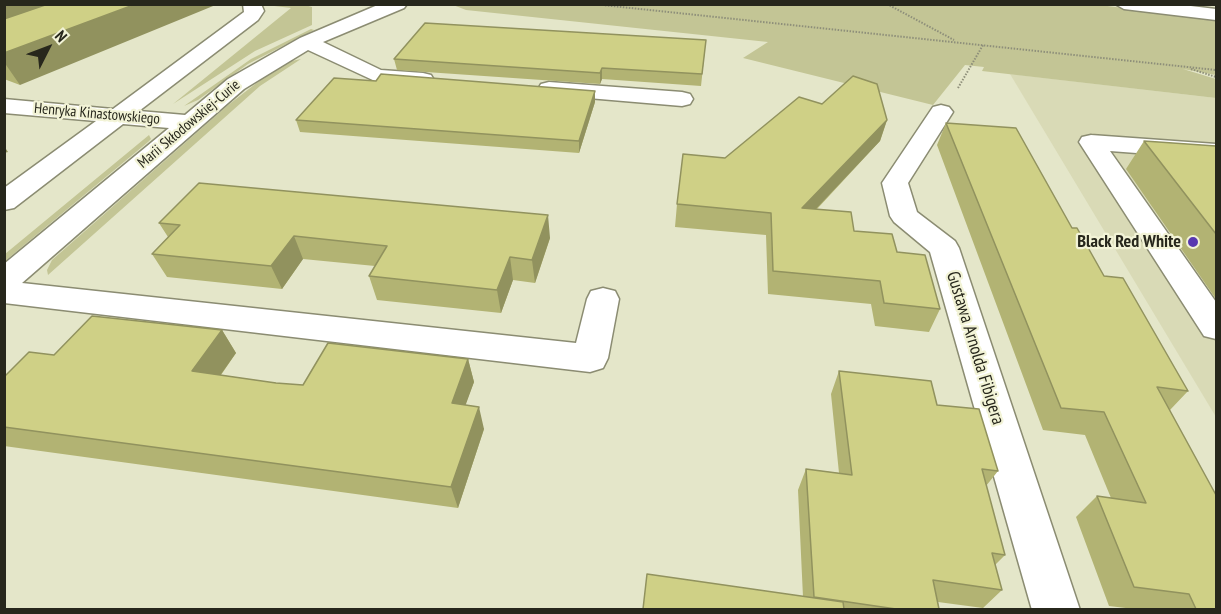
<!DOCTYPE html>
<html>
<head>
<meta charset="utf-8">
<style>
	body { margin:0 }
	#map { position:relative; width:1221px; height:614px; overflow:hidden; background:#e4e6c9; font-family:"PT Sans Narrow",sans-serif }
	canvas { display:block }
	.frame { position:absolute; inset:0; border:6px solid #27271c; pointer-events:none }
	.north { position:absolute; left:18px; top:18px; width:60px; height:60px; -webkit-text-stroke:4px #f2f3d6; paint-order:stroke; rotate:48deg; font-size:16px; font-weight:700; line-height:24px; text-align:center; color:#27271c }
	.north::after { content:''; display:block; margin:auto; width:21px; height:27px; background:#27271c; clip-path:polygon(50% 0,100% 100%,50% 72%,0 100%) }
</style>
</head>
<body>
<div id="map">
<canvas width="1221" height="614"></canvas>
<div class="frame"></div>
<div class="north">N</div>
</div>
<script>
const ctx = document.querySelector('canvas').getContext('2d');
ctx.lineJoin = 'round';
function fill(path, color) {
  ctx.fillStyle = color;
  ctx.fill(path, 'evenodd');
}
function toPath(rows) {
  const path = new Path2D();
  for (const r of rows) {
    path.moveTo(r[0], r[1]);
    for (let i = 2; i < r.length; i += 2) path.lineTo(r[i], r[i + 1]);
  }
  return path;
}
function strokePath(path, color, width, dash) {
  ctx.strokeStyle = color;
  ctx.lineWidth = width;
  ctx.lineCap = dash ? 'butt' : 'round';
  ctx.setLineDash(dash || []);
  ctx.stroke(path);
}
function label(font, color, halo, rows, align = 'center') {
  ctx.font = font + ' "PT Sans Narrow",sans-serif';
  ctx.lineWidth = 4.5;
  ctx.setLineDash([]);
  ctx.textBaseline = 'middle';
  ctx.strokeStyle = halo;
  ctx.fillStyle = color;
  for (const [text, x, y, turn = 0] of rows) {
    ctx.save();
    ctx.translate(x, y);
    ctx.rotate((+turn || 0) * Math.PI / 180);
    ctx.textAlign = isNaN(turn) ? turn : align;
    if (halo) ctx.strokeText(text, 0, 0);
    ctx.fillText(text, 0, 0);
    ctx.restore();
  }
}
const built = toPath([
	[1010,74,1216,98,1216,417]
]);
const green = toPath([
	[1092,4,1216,20,1216,75,1183,69,1216,79,1216,98,982,71,984,67,965,65,933,105,743,58,768,42,466,10,453,5],
	[266,5,305,5,312,7,312,25,255,51,173,104,291,8],
	[311,29,314,30,248,64,198,100,184,106,251,59],
	[301,59,260,86,48,275,47,270,52,260,227,106,272,71,287,62],
	[149,135,151,139,148,142,5,261,5,254]
]);
const path = toPath([
	[593,4,1216,70],
	[887,4,954,40],
	[1191,69,1216,77],
	[958,88,983,45]
]);
const minor = toPath([
	[243,4,261,4,264,11,258,20,139,111,185,115,228,79,300,38,380,4,407,4,404,8,323,42,381,70,423,73,431,75,434,80,431,85,423,87,377,82,308,50,244,89,22,283,576,343,587,299,591,291,603,288,615,291,619,299,608,358,603,368,590,372,4,303,4,264,169,128,123,124,14,208,4,210,4,188,96,121,4,113,4,99,113,109,244,12,243,4],
	[1115,4,1174,4,1216,9,1216,20,1124,9,1115,4],
	[549,82,682,92,690,94,693,99,690,104,682,106,541,94,538,89,541,84,549,82],
	[941,105,949,107,953,112,908,183,917,212,955,241,959,248,1080,610,1032,610,930,252,894,222,890,216,882,183,933,107,941,105],
	[1091,135,1216,144,1216,159,1110,151,1216,302,1216,339,1204,336,1079,142,1082,137,1091,135]
]);
const wall = toPath([
	[4,4,20,85,4,79],
	[706,40,701,86,602,79,600,84,397,70,394,59],
	[595,102,579,153,300,132,296,120],
	[822,104,887,120,880,141,817,209,854,231,897,252,940,309,929,332,875,326,871,304,768,294,766,235,675,227,677,204,725,158],
	[946,123,1072,228,1104,276,1188,391,1170,410,1216,609,1134,609,1109,606,1076,517,1097,496,1111,498,1085,435,1043,430,937,145],
	[1144,141,1216,146,1216,299,1126,169],
	[159,223,550,238,535,283,513,280,501,313,377,300,369,276,375,266,303,259,282,289,167,277,152,254,168,237],
	[222,330,236,353,221,375,276,383,303,385,468,359,474,382,465,405,484,429,458,508,4,446,4,377],
	[839,371,937,405,998,471,986,486,1005,555,995,565,1002,590,983,608,938,602,939,609,643,609,803,597,798,490,806,469,839,473,831,394]
]);
const shadedWall = toPath([
	[4,4,93,4,4,36],
	[136,4,218,4,20,85,4,62,4,53],
	[602,68,602,79,600,84,600,73],
	[595,91,595,102,579,153,579,141],
	[887,120,880,141,796,230,802,208],
	[4,146,8,152,4,153],
	[548,215,550,238,535,283,532,260],
	[294,236,303,259,282,289,271,266],
	[510,257,513,280,501,313,497,290],
	[222,330,236,353,207,394,192,371],
	[468,359,474,382,458,426,452,403],
	[479,407,484,429,458,508,451,487]
]);
const building = toPath([
	[48,4,136,4,4,53,4,19,48,4],
	[425,23,706,40,702,74,602,68,600,73,394,59,425,23],
	[381,74,595,91,579,141,296,120,334,78,376,81,381,74],
	[853,76,877,84,887,120,802,208,851,212,854,231,892,234,897,252,925,255,940,309,884,303,880,281,773,271,771,213,677,204,683,154,725,158,799,97,822,104,853,76],
	[946,123,1016,128,1072,228,1077,228,1104,276,1123,278,1188,391,1157,387,1216,495,1216,609,1196,609,1189,594,1134,587,1097,496,1146,503,1104,412,1061,408,946,123],
	[1144,141,1216,146,1216,234,1144,141],
	[199,183,548,215,532,260,510,257,497,290,369,276,387,246,294,236,271,266,152,254,180,225,159,223,199,183],
	[92,316,222,330,192,371,276,383,303,385,328,343,468,359,452,403,479,407,451,487,4,427,4,377,29,352,54,355,92,316],
	[839,371,931,381,937,405,979,409,998,471,982,469,1005,555,992,553,1002,590,933,580,939,609,896,609,814,597,806,469,852,475,839,371],
	[647,574,843,602,844,609,643,609,647,574]
]);
const markers = [
	[1193,242,6,"#5838b0"]
];
const farStreetnames = [
	["Henryka Kinastowskiego",97,114,5],
	["Marii Skłodowskiej-Curie",189,124,-40]
];
const poiNames = [
	["Black Red White",1181,242]
];
const streetNames = [
	["Gustawa Arnolda Fibigera",975,348,73]
];
fill(built, '#d9dab6');
fill(green, '#c3c595');
strokePath(minor, '#8b8c72', 3);
strokePath(path, '#8e8f7a', 2, [1.5, 1.5]);
fill(minor, '#fff');
fill(wall, '#b2b373');
fill(shadedWall, '#91925e');
fill(building, '#cfd086');
strokePath(building, '#91925e', 1.5);
for (const [x, y, r, color] of markers) {
  const dot = new Path2D();
  dot.arc(x, y, r, 0, 2 * Math.PI);
  ctx.fillStyle = color;
  ctx.fill(dot);
  strokePath(dot, '#f2f3d6', 2);
}
label('15px', '#27271c', '#f2f3d6', farStreetnames);
label('bold 18px', '#27271c', '#f2f3d6', poiNames, 'right');
label('18px', '#27271c', '#f2f3d6', streetNames);
</script>
</body>
</html>
